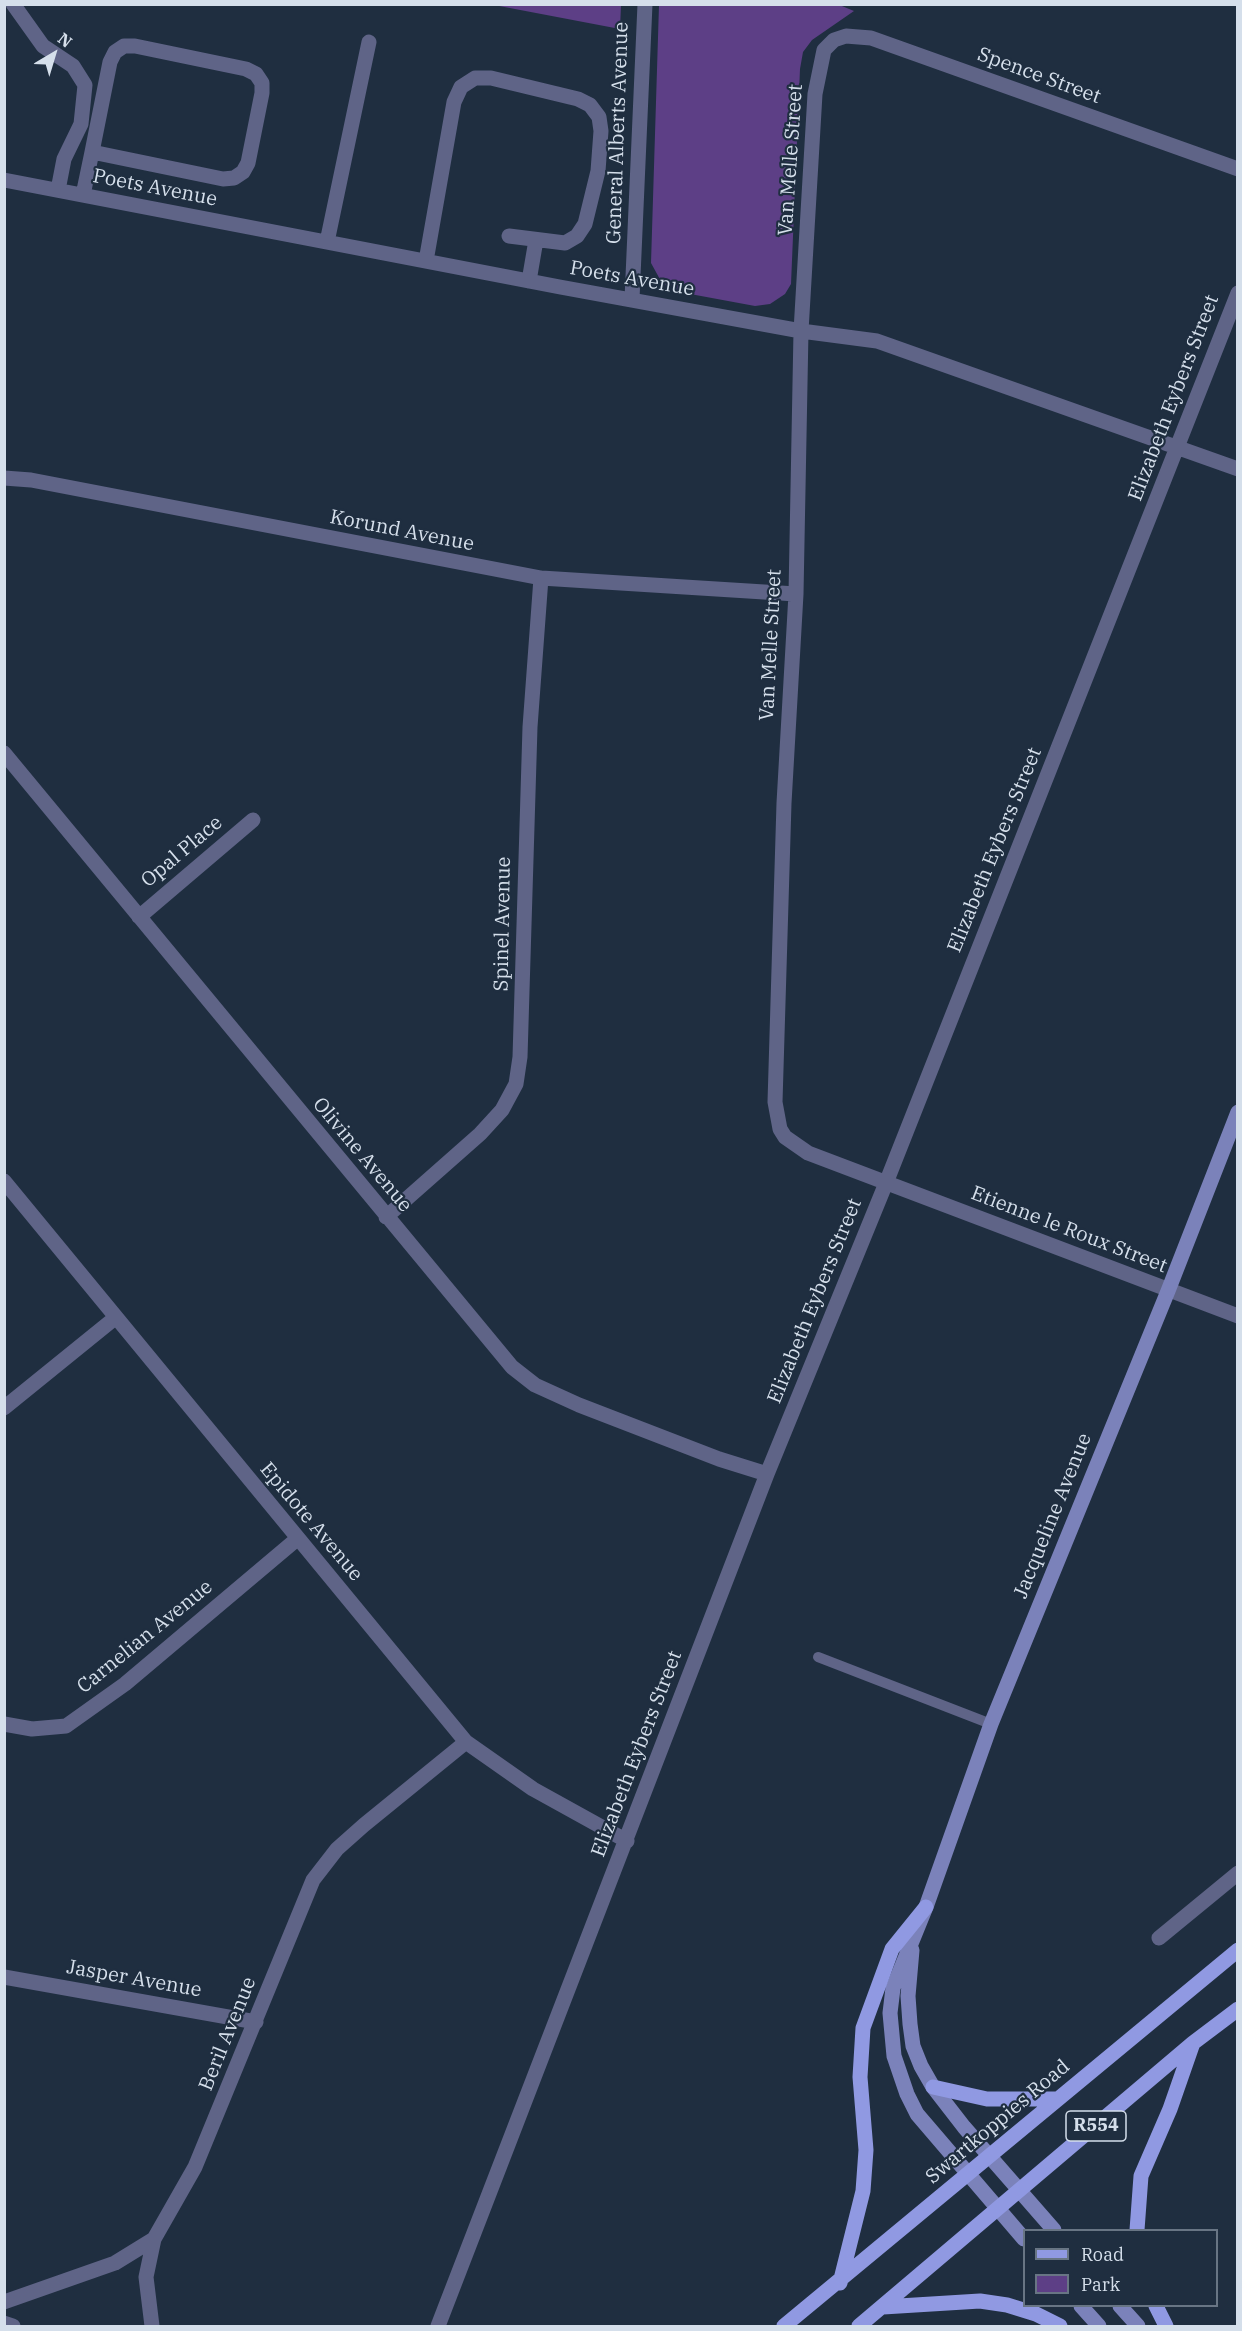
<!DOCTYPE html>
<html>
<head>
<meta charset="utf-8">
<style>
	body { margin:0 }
	#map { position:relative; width:1242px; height:2331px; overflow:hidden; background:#1f2e40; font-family:"IBM Plex Serif",serif }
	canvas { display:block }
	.frame { position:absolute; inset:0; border:6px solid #d5dfeb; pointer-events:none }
	.legend { position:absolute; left:1023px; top:2229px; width:195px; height:78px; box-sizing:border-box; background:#1f2e40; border:2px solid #687584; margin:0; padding:8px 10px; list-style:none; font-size:18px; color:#d5dfeb }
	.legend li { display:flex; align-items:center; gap:12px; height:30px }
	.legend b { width:30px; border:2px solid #687584 }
	.north { position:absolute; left:24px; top:24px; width:60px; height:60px; -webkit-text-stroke:4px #1f2e40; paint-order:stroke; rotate:38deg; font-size:16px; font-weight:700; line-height:24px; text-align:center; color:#d5dfeb }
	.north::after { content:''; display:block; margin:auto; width:21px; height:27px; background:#d5dfeb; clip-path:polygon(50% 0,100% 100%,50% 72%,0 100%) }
</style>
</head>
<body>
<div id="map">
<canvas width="1242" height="2331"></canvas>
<div class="frame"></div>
<ul class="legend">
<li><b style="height:8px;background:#9099e2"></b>Road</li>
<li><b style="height:16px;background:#5d3f86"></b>Park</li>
</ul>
<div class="north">N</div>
</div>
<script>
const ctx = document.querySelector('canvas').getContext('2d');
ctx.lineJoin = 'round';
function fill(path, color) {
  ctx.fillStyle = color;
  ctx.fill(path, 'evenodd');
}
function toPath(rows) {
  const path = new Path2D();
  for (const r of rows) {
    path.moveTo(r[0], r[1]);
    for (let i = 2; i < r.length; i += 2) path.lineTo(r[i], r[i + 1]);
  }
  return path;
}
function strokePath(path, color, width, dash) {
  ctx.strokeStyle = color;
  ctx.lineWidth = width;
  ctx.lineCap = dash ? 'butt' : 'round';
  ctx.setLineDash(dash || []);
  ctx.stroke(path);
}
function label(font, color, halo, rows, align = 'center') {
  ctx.font = font + ' "IBM Plex Serif",serif';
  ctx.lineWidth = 4.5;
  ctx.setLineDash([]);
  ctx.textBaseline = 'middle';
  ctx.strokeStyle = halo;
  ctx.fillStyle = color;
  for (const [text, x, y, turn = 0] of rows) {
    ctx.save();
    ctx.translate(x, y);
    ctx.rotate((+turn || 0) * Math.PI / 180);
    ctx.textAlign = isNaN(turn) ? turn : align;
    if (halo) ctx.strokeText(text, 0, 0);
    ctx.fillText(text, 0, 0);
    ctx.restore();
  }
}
const green = toPath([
	[837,4,854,11,812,40,803,52,800,69,791,284,785,294,770,304,755,306,674,291,662,283,651,263,659,5],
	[494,5,621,5,620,29]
]);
const lane = toPath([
	[818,1657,991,1724]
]);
const street = toPath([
	[13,4,43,46,73,66,85,85,81,124,64,159,58,190],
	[1238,169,871,38,846,36,834,40,824,50,815,94,801,331,796,594,784,803,775,1102,780,1129,785,1137,808,1153,1238,1316],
	[4,180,560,287,801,331,877,341,1238,469],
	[83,195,92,152,110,62,115,52,124,46,135,46,246,69,256,74,262,83,262,93,248,163,243,172,234,178,223,179,92,152],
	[327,242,369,42],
	[426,261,454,102,461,87,475,78,491,78,578,99,590,105,599,117,601,131,598,171,585,224,577,236,565,243,509,236],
	[529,281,536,240],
	[632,299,645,4],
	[4,478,31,480,541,578,796,594],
	[4,753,512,1367,535,1385,579,1405,719,1459,767,1474],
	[139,917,253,820],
	[4,1181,466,1742,533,1789,627,1841],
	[386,1217,480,1134,502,1110,516,1084,520,1057,530,727,541,578],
	[4,1408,115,1318],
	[4,1724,32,1729,66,1726,125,1684,297,1539],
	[1159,1938,1238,1873],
	[4,1977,256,2022],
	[4,2302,115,2263,154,2239],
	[4,2323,13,2326],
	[152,2326,146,2277,154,2239,195,2167,313,1880,337,1849,364,1825,466,1742],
	[438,2326,767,1474,886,1183,1238,293]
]);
const secondary = toPath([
	[912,1950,908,1996,910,2024,913,2046,921,2066,933,2087,964,2127,1054,2230],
	[1024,2239,917,2114,907,2094,894,2056,890,2013,893,1988,926,1907,991,1724,1168,1291,1238,1112],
	[1081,2306,1099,2326],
	[1120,2306,1138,2326]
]);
const primary = toPath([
	[933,2087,987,2099,1058,2099],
	[1137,2230,1141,2176,1170,2109,1193,2043],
	[840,2283,863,2191,866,2150,860,2077,863,2028,892,1949,926,1907],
	[1156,2306,1166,2326],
	[883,2307,980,2301,1007,2305,1036,2314,1060,2326],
	[784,2326,1238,1950],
	[859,2326,1193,2043,1238,2009]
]);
const shields = [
	[1096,2126,60]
];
const shieldNames = [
	["R554",1096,2126]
];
const streetNames = [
	["Spence Street",1039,76,20],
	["General Alberts Avenue",618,133,-88],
	["Van Melle Street",791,160,-86],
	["Poets Avenue",155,188,11],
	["Poets Avenue",632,279,10],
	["Elizabeth Eybers Street",1174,398,-69],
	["Korund Avenue",402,531,11],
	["Van Melle Street",771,645,-87],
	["Elizabeth Eybers Street",995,850,-68],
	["Opal Place",182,852,-40],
	["Spinel Avenue",503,924,-89],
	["Olivine Avenue",362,1155,50],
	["Etienne le Roux Street",1069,1230,21],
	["Elizabeth Eybers Street",815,1301,-68],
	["Jacqueline Avenue",1053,1516,-68],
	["Epidote Avenue",311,1522,50],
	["Carnelian Avenue",145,1637,-39],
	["Elizabeth Eybers Street",637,1754,-69],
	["Jasper Avenue",134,1979,10],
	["Beril Avenue",228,2034,-68],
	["Swartkoppies Road",998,2122,-40]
];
fill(green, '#5d3f86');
strokePath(lane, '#5f6487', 10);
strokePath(street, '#5f6487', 15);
strokePath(secondary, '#7b82ba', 15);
strokePath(primary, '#9099e2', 15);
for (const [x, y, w] of shields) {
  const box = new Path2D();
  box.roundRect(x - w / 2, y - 15, w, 30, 4.5);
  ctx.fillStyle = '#1f2e40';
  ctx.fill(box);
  strokePath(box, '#d5dfeb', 1.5);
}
label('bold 18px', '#d5dfeb', null, shieldNames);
label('20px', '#d5dfeb', '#1f2e40', streetNames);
</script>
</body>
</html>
